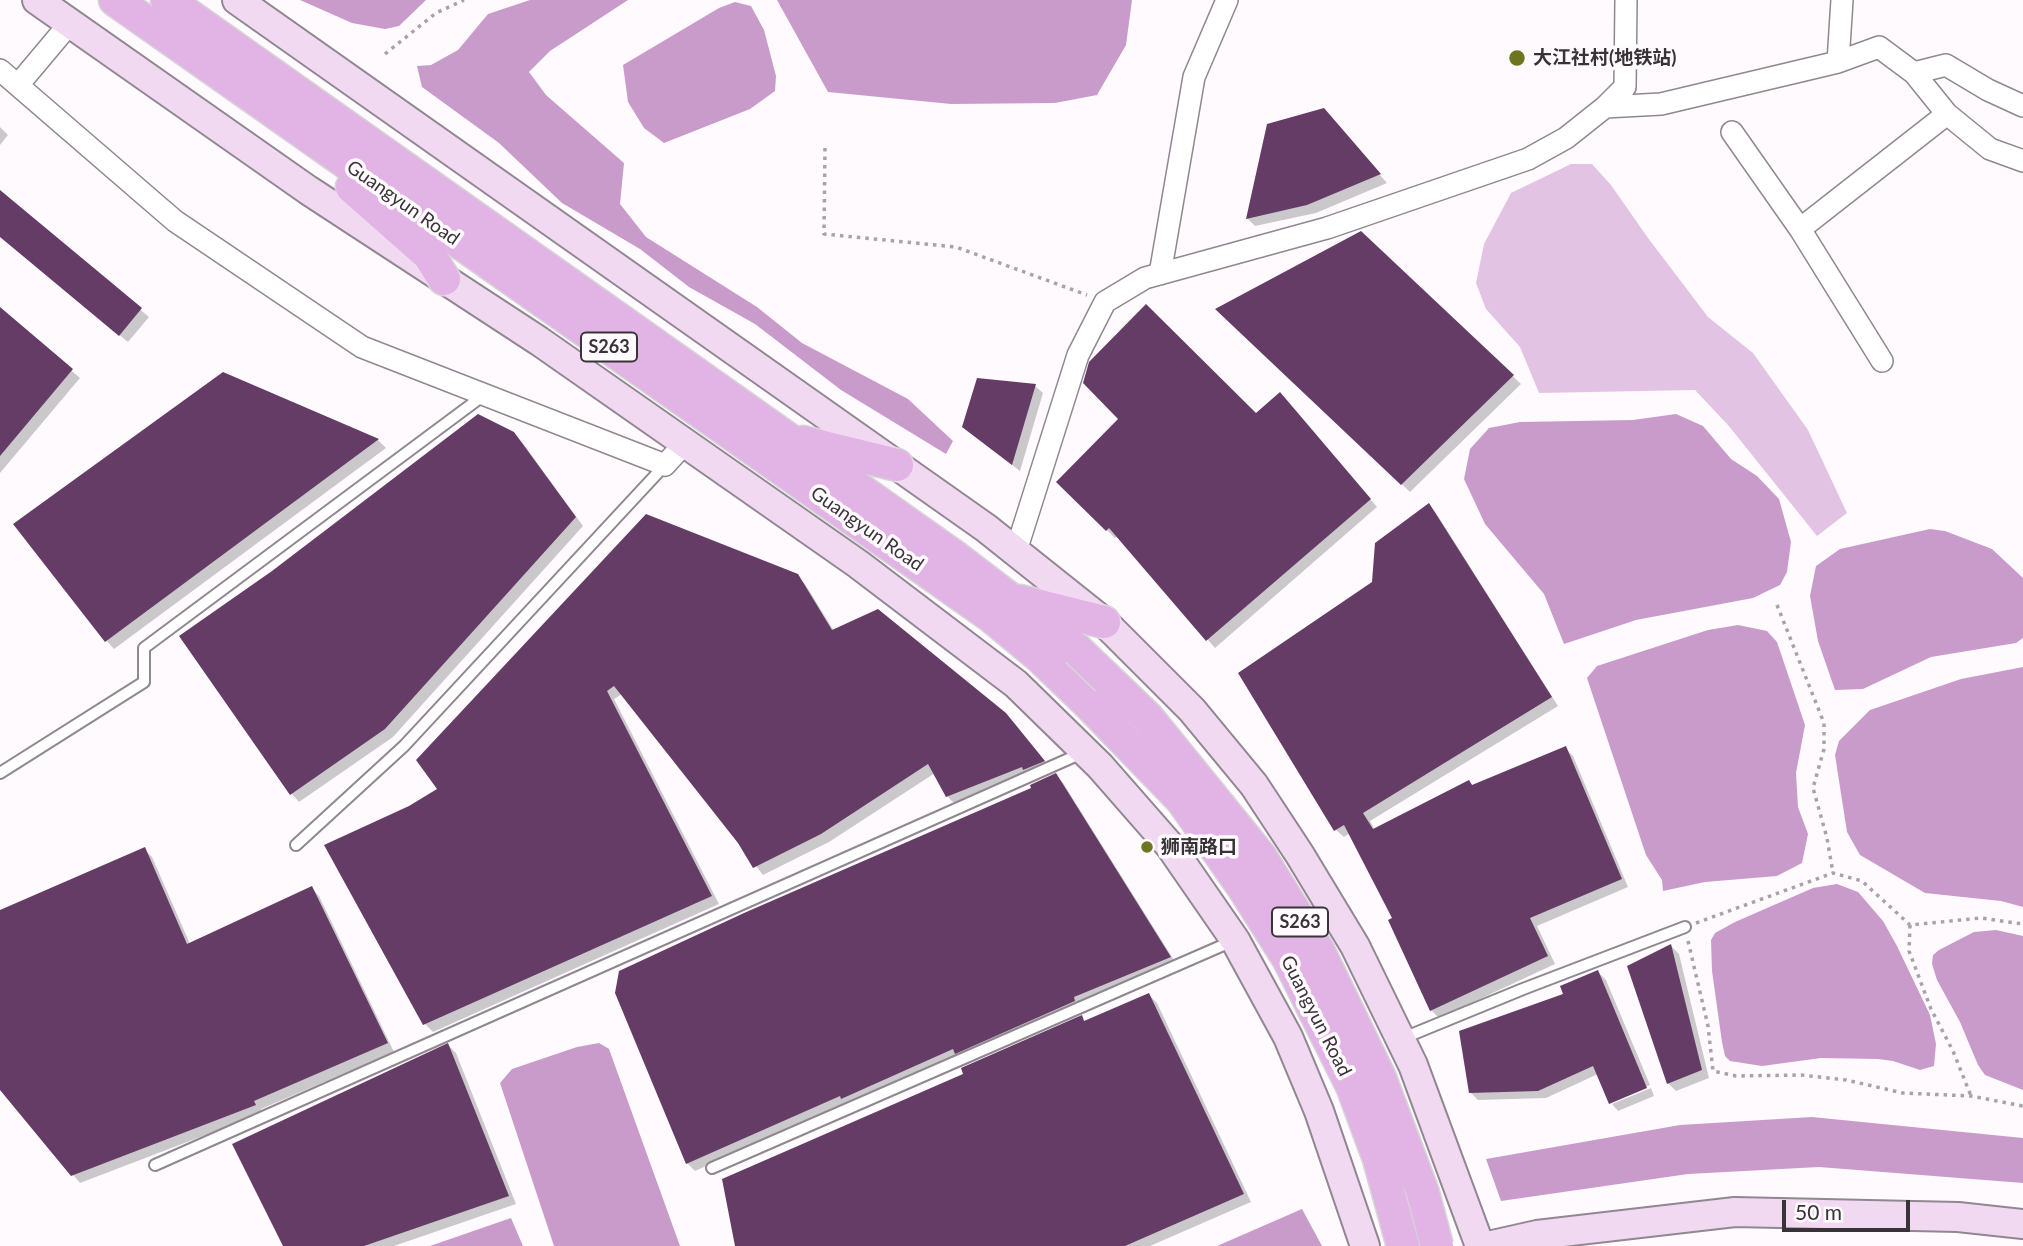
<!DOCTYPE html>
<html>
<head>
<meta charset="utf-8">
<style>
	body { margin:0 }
	#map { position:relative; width:2023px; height:1246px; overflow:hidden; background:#fefafe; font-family:Lato,sans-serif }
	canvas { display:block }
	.scale { position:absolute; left:1782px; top:1200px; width:128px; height:32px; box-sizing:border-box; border:4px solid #373337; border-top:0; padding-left:9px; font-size:21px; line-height:24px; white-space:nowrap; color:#373337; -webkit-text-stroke:5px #fefafe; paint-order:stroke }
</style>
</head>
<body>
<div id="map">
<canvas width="2023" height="1246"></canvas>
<div class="scale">50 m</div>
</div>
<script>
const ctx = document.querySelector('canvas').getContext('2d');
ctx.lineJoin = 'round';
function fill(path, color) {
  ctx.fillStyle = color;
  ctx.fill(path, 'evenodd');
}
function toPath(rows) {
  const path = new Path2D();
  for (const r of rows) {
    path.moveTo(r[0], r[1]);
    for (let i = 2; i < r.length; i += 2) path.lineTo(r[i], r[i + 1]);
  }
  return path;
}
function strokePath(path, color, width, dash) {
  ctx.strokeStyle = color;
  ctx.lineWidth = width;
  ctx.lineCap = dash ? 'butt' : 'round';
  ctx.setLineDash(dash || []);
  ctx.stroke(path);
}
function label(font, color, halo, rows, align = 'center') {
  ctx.font = font + ' Lato,"Noto Sans SC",sans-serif';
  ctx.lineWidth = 7;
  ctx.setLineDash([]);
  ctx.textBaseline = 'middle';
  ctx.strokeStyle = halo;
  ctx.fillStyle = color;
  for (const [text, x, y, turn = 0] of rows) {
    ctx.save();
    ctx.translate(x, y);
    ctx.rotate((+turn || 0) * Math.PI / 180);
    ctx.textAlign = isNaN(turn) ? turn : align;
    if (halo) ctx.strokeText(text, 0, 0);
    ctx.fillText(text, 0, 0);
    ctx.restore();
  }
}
const green = toPath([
	[1571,164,1592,164,1611,185,1648,238,1708,317,1753,353,1808,430,1847,513,1817,536,1728,425,1695,390,1539,393,1520,347,1486,309,1476,283,1484,244,1511,193]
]);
const water = toPath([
	[300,0,426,0,399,26,385,29,352,23],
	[530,0,628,0,550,51,529,72,546,95,624,163,620,204,646,237,757,307,802,343,908,399,953,441,946,454,841,390,755,324,689,287,640,249,562,203,499,143,422,87,417,66,431,65,458,50,488,14],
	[777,0,1132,0,1126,45,1097,95,1055,103,951,104,828,92],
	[735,2,751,6,764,30,776,76,775,91,750,109,664,143,644,128,628,102,623,65,719,8],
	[1676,414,1703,426,1731,459,1757,476,1779,499,1791,542,1787,572,1780,585,1753,598,1636,620,1564,644,1544,594,1485,524,1464,479,1470,449,1489,428,1520,422,1633,420],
	[1930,529,1945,531,1992,549,2023,578,2023,638,2016,643,1931,657,1863,689,1835,690,1818,641,1810,596,1816,566,1840,549],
	[1738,625,1767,631,1777,642,1805,725,1796,773,1798,807,1808,834,1802,863,1777,876,1705,882,1663,891,1662,880,1646,855,1587,678,1597,666,1708,630],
	[2023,667,2023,907,2001,901,1925,893,1860,855,1847,832,1835,755,1839,741,1870,710,1961,679],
	[1837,884,1858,892,1883,921,1897,946,1930,1015,1936,1044,1934,1066,1920,1070,1893,1061,1878,1059,1821,1058,1762,1066,1730,1061,1725,1056,1722,1042,1712,971,1711,940,1715,933,1735,922,1813,888],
	[1996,930,2023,936,2023,1090,1985,1075,1978,1065,1960,1022,1937,980,1932,964,1933,955,1939,950,1974,932],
	[599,1043,609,1049,680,1246,554,1246,500,1083,512,1069,577,1047],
	[1812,1117,2023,1138,2023,1183,1819,1167,1688,1174,1501,1201,1486,1159,1680,1125],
	[1302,1209,1322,1246,1217,1246],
	[511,1218,523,1246,430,1246]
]);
const shadow = toPath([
	[1331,119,1387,183,1316,213,1255,226,1247,218],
	[0,127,8,135,0,145],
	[0,193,149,317,128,342,0,236],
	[1361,233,1521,384,1410,492,1218,309],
	[0,309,80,378,0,473],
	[223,374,378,440,386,448,114,649,107,641],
	[1035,386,1043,393,1020,471,973,435],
	[1288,403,1377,507,1215,648,1117,536,1115,538,1059,482],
	[513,433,522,442,583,526,393,737,299,802,292,794,182,636],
	[1428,505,1436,513,1558,706,1370,821,1375,830,1469,782,1474,786,1565,748,1573,756,1628,887,1537,926,1555,964,1439,1018,1431,1010,1394,919,1350,833,1344,837,1336,830,1374,583],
	[797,576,805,584,834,631,1014,723,1051,769,955,804,947,796,935,773,829,842,763,875,622,694,614,699,719,904,433,1032,425,1024,410,808],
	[1055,775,1063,783,1177,965,848,1103,695,1171,687,1163,1033,789],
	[144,849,152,857,190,944,311,888,319,896,394,1052,261,1109,263,1113,80,1183,0,1087,0,912],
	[1671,946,1679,954,1709,1078,1676,1091,1668,1083],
	[1598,972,1606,980,1650,1085,1612,1101,1612,1104,1598,1074,1546,1098,1478,1100,1470,1092,1566,995],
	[1149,995,1157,1003,1251,1202,1150,1246,737,1246,966,1075,1081,1018,1086,1022],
	[448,1045,456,1053,516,1204,394,1246,285,1246],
	[1651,1088,1654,1096,1618,1111,1612,1104]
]);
const building = toPath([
	[1324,108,1381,174,1307,205,1246,219,1267,124],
	[0,190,142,308,119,336,0,237],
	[1361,231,1514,375,1401,485,1215,309],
	[1146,304,1256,413,1280,392,1371,499,1206,641,1109,528,1106,531,1056,482,1118,419,1083,383,1089,362],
	[0,307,73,369,0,456],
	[223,372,379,439,105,642,13,524],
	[977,378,1036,384,1012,465,962,427],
	[478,414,514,432,576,517,385,729,290,795,179,636,272,571],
	[1429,503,1552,697,1363,813,1373,829,1469,780,1472,785,1566,746,1622,879,1530,918,1548,956,1430,1011,1388,920,1392,918,1344,825,1334,831,1238,673,1372,582,1375,543],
	[646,514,798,574,832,630,878,609,1006,713,1045,761,1023,770,1022,767,946,797,928,764,821,834,753,868,738,843,614,686,607,691,712,896,423,1025,324,845,409,806,437,789,416,760],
	[1056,773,1171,957,1074,997,1075,1001,955,1054,953,1049,841,1099,840,1096,686,1164,615,993,619,971,744,913,1031,788,1030,785],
	[145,847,187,944,312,886,388,1043,254,1101,256,1105,71,1176,0,1090,0,910],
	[1671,944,1702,1070,1667,1084,1627,966],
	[1598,970,1647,1088,1609,1104,1593,1066,1538,1091,1469,1093,1459,1031,1563,994,1560,986],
	[1149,993,1244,1194,1125,1246,735,1246,722,1179,963,1074,961,1068,1082,1015,1084,1021],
	[448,1043,509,1196,364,1246,283,1246,232,1144]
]);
const path = toPath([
	[385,54,436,13,464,0],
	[825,148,824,234,956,247,1087,295],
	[1777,605,1824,723,1824,749,1813,788,1827,838,1833,873],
	[1696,923,1833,873,1862,881,1910,925,1981,918,2023,924],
	[1910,925,1909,951,1931,1009,1953,1051,1971,1096],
	[1688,941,1708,1026,1713,1071,1736,1076,1801,1075,1846,1080,1903,1093,1971,1096,2023,1106]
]);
const lane = toPath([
	[0,773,144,682,144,648,484,395],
	[296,845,404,746,665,465],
	[1401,1039,1523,989,1685,927],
	[155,1165,1082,753],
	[712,1168,1235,940]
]);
const street = toPath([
	[1838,62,1879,47,1914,73,1947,114,1990,149,2023,161],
	[0,70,175,221,362,347,665,465,685,443],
	[1914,73,1946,65,1988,90,2023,106],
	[18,85,70,23],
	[1605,107,1661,104,1838,62,1842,0],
	[1732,132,1800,229,1882,361],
	[1800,229,1947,114],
	[1160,274,1194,77,1227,0],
	[1016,551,1078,355,1105,302,1145,278,1327,228,1528,159,1566,138,1605,107,1625,87,1626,0]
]);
const secondary = toPath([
	[37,0,308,190,539,341,858,564,1016,684,1100,766,1170,846,1235,940,1288,1037,1319,1111,1365,1246],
	[237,0,986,528,1104,622,1192,710,1254,785,1300,855,1355,946,1413,1065,1480,1246],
	[1488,1246,1537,1235,1735,1212,1958,1217,2023,1224]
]);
const primary = toPath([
	[115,0,992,617,1039,656,1092,707],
	[167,0,951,554,1077,650],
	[352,187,429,255,444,279],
	[803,442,897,465],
	[1020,601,1104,622]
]);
const primaryBridge = toPath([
	[1077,650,1148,718,1260,856,1318,950,1380,1078,1423,1193,1437,1246],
	[1092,707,1182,800,1243,887,1289,960,1352,1086,1379,1159,1403,1246]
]);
const markers = [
	[1517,58,9,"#6d751f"],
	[1147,847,7,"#6d751f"]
];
const shields = [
	[609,347,56],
	[1300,922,56]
];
const shieldNames = [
	["S263",609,347],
	["S263",1300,922]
];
const poiNames = [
	["大江社村(地铁站)",1533,58],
	["狮南路口",1161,847]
];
const streetNames = [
	["Guangyun Road",403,203,35],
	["Guangyun Road",867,529,35],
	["Guangyun Road",1316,1016,63]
];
fill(green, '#e3c3e4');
fill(water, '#c99bcb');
fill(shadow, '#0003');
fill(building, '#643c66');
strokePath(lane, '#908791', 14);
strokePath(street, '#908791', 24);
strokePath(secondary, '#908791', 32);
strokePath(primary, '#d7d6d7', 35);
strokePath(path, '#a7a3a7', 3.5, [3.5, 5]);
strokePath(lane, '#fff', 10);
strokePath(street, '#fff', 21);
strokePath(secondary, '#f1d9f2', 28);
strokePath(primary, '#e2b3e5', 32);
strokePath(primaryBridge, '#d7d6d7', 35, []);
strokePath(primaryBridge, '#e2b3e5', 32);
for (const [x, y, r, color] of markers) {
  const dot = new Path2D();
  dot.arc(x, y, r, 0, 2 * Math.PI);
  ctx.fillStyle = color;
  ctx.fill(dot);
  strokePath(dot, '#fefafe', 2.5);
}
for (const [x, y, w] of shields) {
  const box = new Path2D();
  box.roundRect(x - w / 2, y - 14.5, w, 29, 5);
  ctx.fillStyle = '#fefafe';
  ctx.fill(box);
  strokePath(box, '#373337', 2);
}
label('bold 18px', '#373337', null, shieldNames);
label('bold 19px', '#373337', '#fefafe', poiNames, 'left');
label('19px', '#373337', '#fefafe', streetNames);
</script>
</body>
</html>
